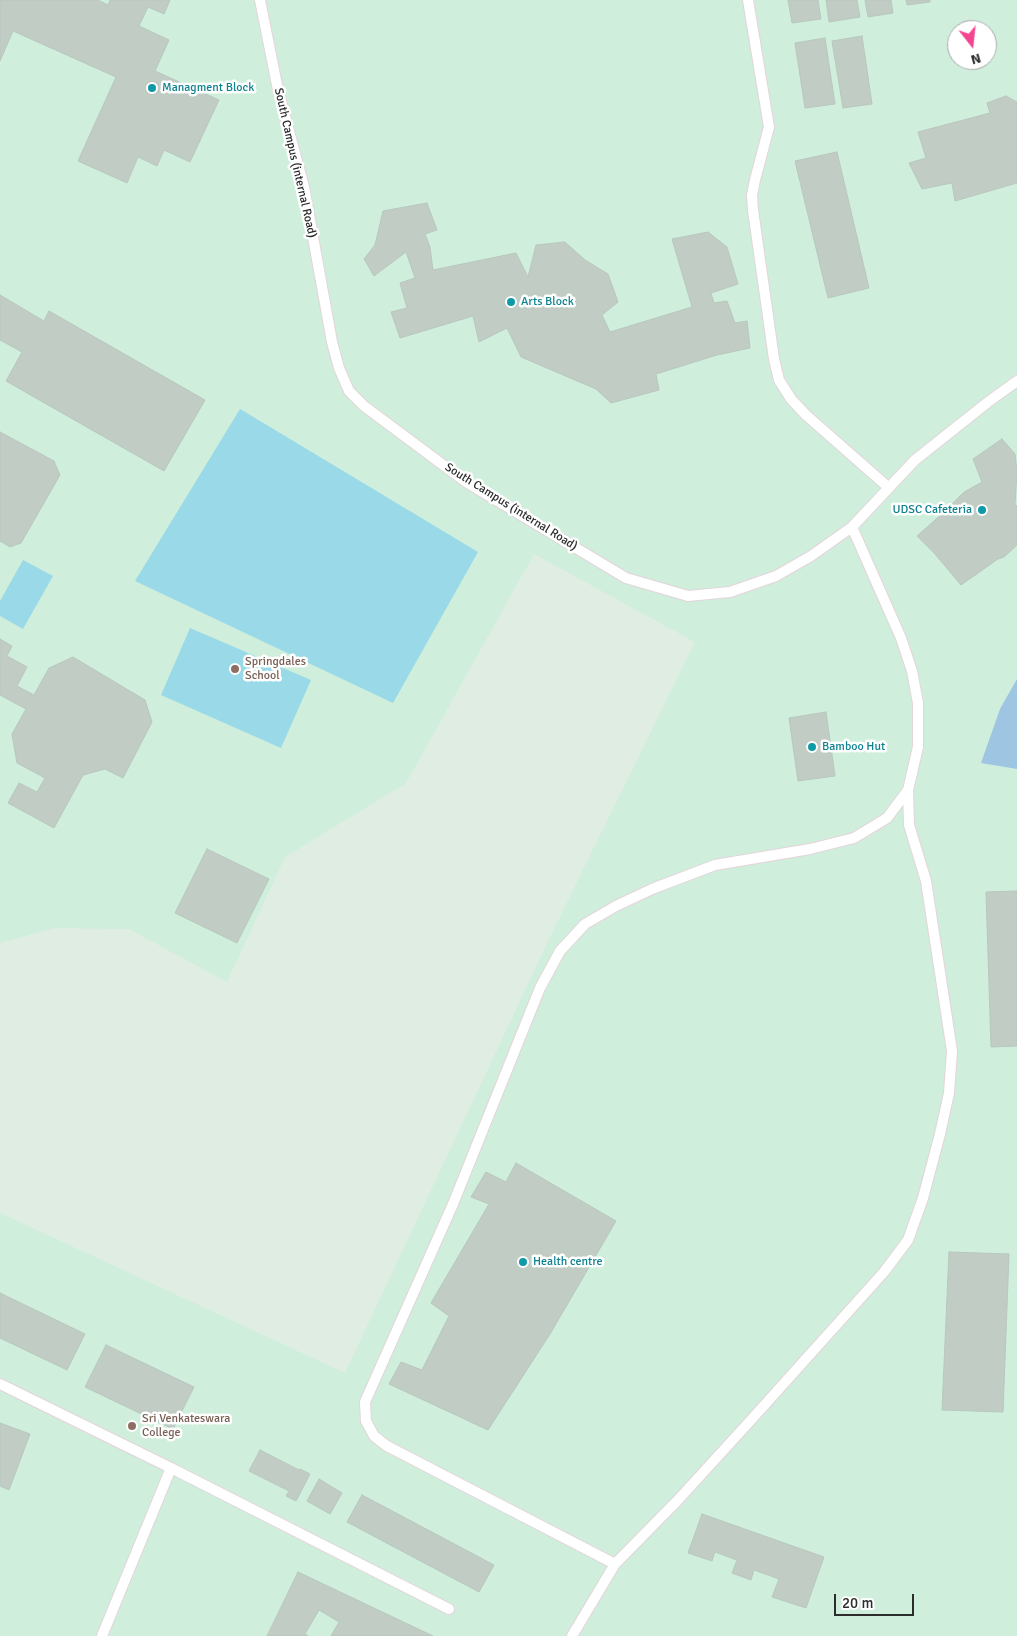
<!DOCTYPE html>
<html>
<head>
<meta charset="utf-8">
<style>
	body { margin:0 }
	#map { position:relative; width:1017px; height:1636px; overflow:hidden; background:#dfede3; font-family:Signika,sans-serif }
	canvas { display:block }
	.north { position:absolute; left:947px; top:20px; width:50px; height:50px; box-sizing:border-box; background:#fff; border:1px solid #ababab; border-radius:50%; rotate:164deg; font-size:14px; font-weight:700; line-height:20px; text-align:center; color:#2c2c2c }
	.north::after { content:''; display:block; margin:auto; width:18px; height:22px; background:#f34590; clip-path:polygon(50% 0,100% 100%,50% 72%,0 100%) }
	.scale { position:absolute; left:834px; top:1594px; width:80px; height:22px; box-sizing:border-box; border:2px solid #2c2c2c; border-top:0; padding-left:6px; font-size:15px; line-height:18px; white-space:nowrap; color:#2c2c2c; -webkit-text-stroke:4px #fff; paint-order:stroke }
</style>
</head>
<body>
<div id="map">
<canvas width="1017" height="1636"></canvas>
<div class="north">N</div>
<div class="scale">20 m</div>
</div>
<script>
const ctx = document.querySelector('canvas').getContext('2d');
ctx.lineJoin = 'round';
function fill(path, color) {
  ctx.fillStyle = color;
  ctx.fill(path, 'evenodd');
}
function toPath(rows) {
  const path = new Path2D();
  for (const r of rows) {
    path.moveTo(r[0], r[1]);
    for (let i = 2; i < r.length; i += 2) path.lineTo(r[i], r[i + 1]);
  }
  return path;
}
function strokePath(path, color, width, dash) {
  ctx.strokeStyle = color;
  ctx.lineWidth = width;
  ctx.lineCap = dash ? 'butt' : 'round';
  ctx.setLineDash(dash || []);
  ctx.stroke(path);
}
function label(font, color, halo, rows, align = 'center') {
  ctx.font = font + ' Signika,sans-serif';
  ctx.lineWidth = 5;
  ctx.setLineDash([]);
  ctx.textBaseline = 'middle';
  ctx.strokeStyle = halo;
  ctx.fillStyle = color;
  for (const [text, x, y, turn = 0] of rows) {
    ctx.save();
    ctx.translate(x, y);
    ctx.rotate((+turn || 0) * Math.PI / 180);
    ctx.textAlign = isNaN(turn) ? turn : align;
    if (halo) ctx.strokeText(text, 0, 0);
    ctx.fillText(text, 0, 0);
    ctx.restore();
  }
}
const education = toPath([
	[0,0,1017,0,1017,1636,0,1636,0,1213,345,1373,551,935,695,642,534,554,406,783,285,857,227,982,129,929,54,928,0,943],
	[957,30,987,30,987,60,957,60]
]);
const green = toPath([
	[1017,679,1017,769,981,763,1000,709]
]);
const pitch = toPath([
	[240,409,478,552,393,703,135,581],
	[23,560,53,576,23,629,0,616,0,601],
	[190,628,311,680,281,748,161,695]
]);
const building = toPath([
	[0,0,98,0,108,5,110,0,170,0,164,14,148,7,139,26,169,40,155,71,219,100,190,162,164,150,157,166,138,157,127,183,78,161,116,77,13,31,0,61,0,0],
	[788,0,818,0,821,19,792,23,788,0],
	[826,0,857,0,860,17,829,22,826,0],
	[865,0,891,0,893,13,868,17,865,0],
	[906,0,930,0,930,2,907,5,906,0],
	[862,36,872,104,843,108,832,41,862,36],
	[825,38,835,104,805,108,795,43,825,38],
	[1006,96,1017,102,1017,183,955,201,952,183,922,189,909,163,926,158,918,132,990,113,987,103,1006,96],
	[837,152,869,288,828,298,795,161,837,152],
	[427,203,437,230,425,234,430,247,433,270,516,253,528,277,536,245,565,242,585,260,608,274,618,302,602,315,610,332,692,307,672,239,708,232,727,247,738,284,711,293,714,303,727,301,735,323,747,321,750,348,717,355,656,374,659,390,611,403,596,389,521,357,507,328,479,342,473,316,400,338,391,312,407,308,400,283,415,278,406,252,374,276,364,259,375,245,383,211,427,203],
	[0,295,44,321,49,311,205,400,164,471,6,381,22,352,0,340,0,295],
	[0,432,54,461,60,475,21,543,10,547,0,541,0,432],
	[1002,439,1015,454,1017,472,1015,504,1017,506,1017,545,1004,557,998,559,961,585,935,554,917,536,943,513,964,492,982,482,973,459,1002,439],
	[0,639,12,646,7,656,27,667,17,686,34,695,49,668,73,657,145,700,152,722,123,778,105,769,83,775,54,828,8,803,19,783,37,792,45,778,17,763,12,734,26,709,0,695,0,639],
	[826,712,835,776,798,781,789,718,826,712],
	[207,849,269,879,237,943,175,913,207,849],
	[1017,891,1017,1046,991,1047,986,892,1017,891],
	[516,1163,616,1221,550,1334,488,1430,389,1384,401,1362,422,1370,449,1316,431,1303,489,1204,471,1197,486,1172,506,1182,516,1163],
	[949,1252,1009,1254,1003,1412,942,1410,949,1252],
	[0,1293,85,1334,67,1370,0,1338,0,1293],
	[106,1345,194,1387,173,1429,85,1387,106,1345],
	[0,1423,30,1434,9,1490,0,1486,0,1423],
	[260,1450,299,1470,300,1469,310,1474,296,1501,286,1496,289,1491,249,1471,260,1450],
	[319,1479,342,1493,330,1514,307,1501,319,1479],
	[362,1495,494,1565,479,1592,347,1522,362,1495],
	[702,1514,824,1557,806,1608,772,1597,779,1579,754,1570,751,1580,732,1573,737,1560,715,1552,712,1561,688,1553,702,1514],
	[298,1572,433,1636,331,1636,339,1622,319,1610,305,1634,308,1636,267,1636,298,1572]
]);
const service = toPath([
	[260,0,278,90,304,187,332,342,339,368,349,391,364,406,466,482,626,578,688,596,730,592,776,576,811,556,852,527,915,460,988,402,1017,381],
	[748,0,769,127,755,180,752,195,753,210,774,359,779,380,791,399,806,415,888,487],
	[0,1384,171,1468,102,1636],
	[171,1468,449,1609],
	[615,1564,677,1501,751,1420,884,1272,908,1240,923,1198,940,1134,949,1093,952,1051,926,881,909,825,908,790],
	[572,1636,615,1564,387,1446,374,1436,366,1421,365,1402,453,1204,540,988,560,951,585,924,616,906,652,889,715,865,810,849,854,838,887,818,908,790,918,747,918,703,912,671,901,638,852,527]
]);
const markers = [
	[152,88,5,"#0f9aa8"],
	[511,302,5,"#0f9aa8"],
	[982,510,5,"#0f9aa8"],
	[235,669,5,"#8d6e63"],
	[812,747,5,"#0f9aa8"],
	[523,1262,5,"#0f9aa8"],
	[132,1426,5,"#8d6e63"]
];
const cultureNames = [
	["Managment Block",162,88],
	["Arts Block",521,302],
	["UDSC Cafeteria",972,510,"right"],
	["Bamboo Hut",822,747],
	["Health centre",533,1262]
];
const streetNames = [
	["South Campus (internal Road)",295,163,77],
	["South Campus (internal Road)",511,507,32]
];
const educationNames = [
	["Springdales",245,662],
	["School",245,676],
	["Sri Venkateswara",142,1419],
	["College",142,1433]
];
fill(education, '#cfeedc');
fill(green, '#9ec5e1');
fill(pitch, '#9adae8');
fill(building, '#c1ccc5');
strokePath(building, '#b8c8bf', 1);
strokePath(service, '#e4d4db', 12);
strokePath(service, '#fff', 10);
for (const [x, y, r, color] of markers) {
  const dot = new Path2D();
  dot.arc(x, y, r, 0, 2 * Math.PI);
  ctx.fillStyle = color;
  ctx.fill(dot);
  strokePath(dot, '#fff', 2);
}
label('12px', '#0d838f', '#fff', cultureNames, 'left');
label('12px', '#2c2c2c', '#fff', streetNames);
label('12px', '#785e54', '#fff', educationNames, 'left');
</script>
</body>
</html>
